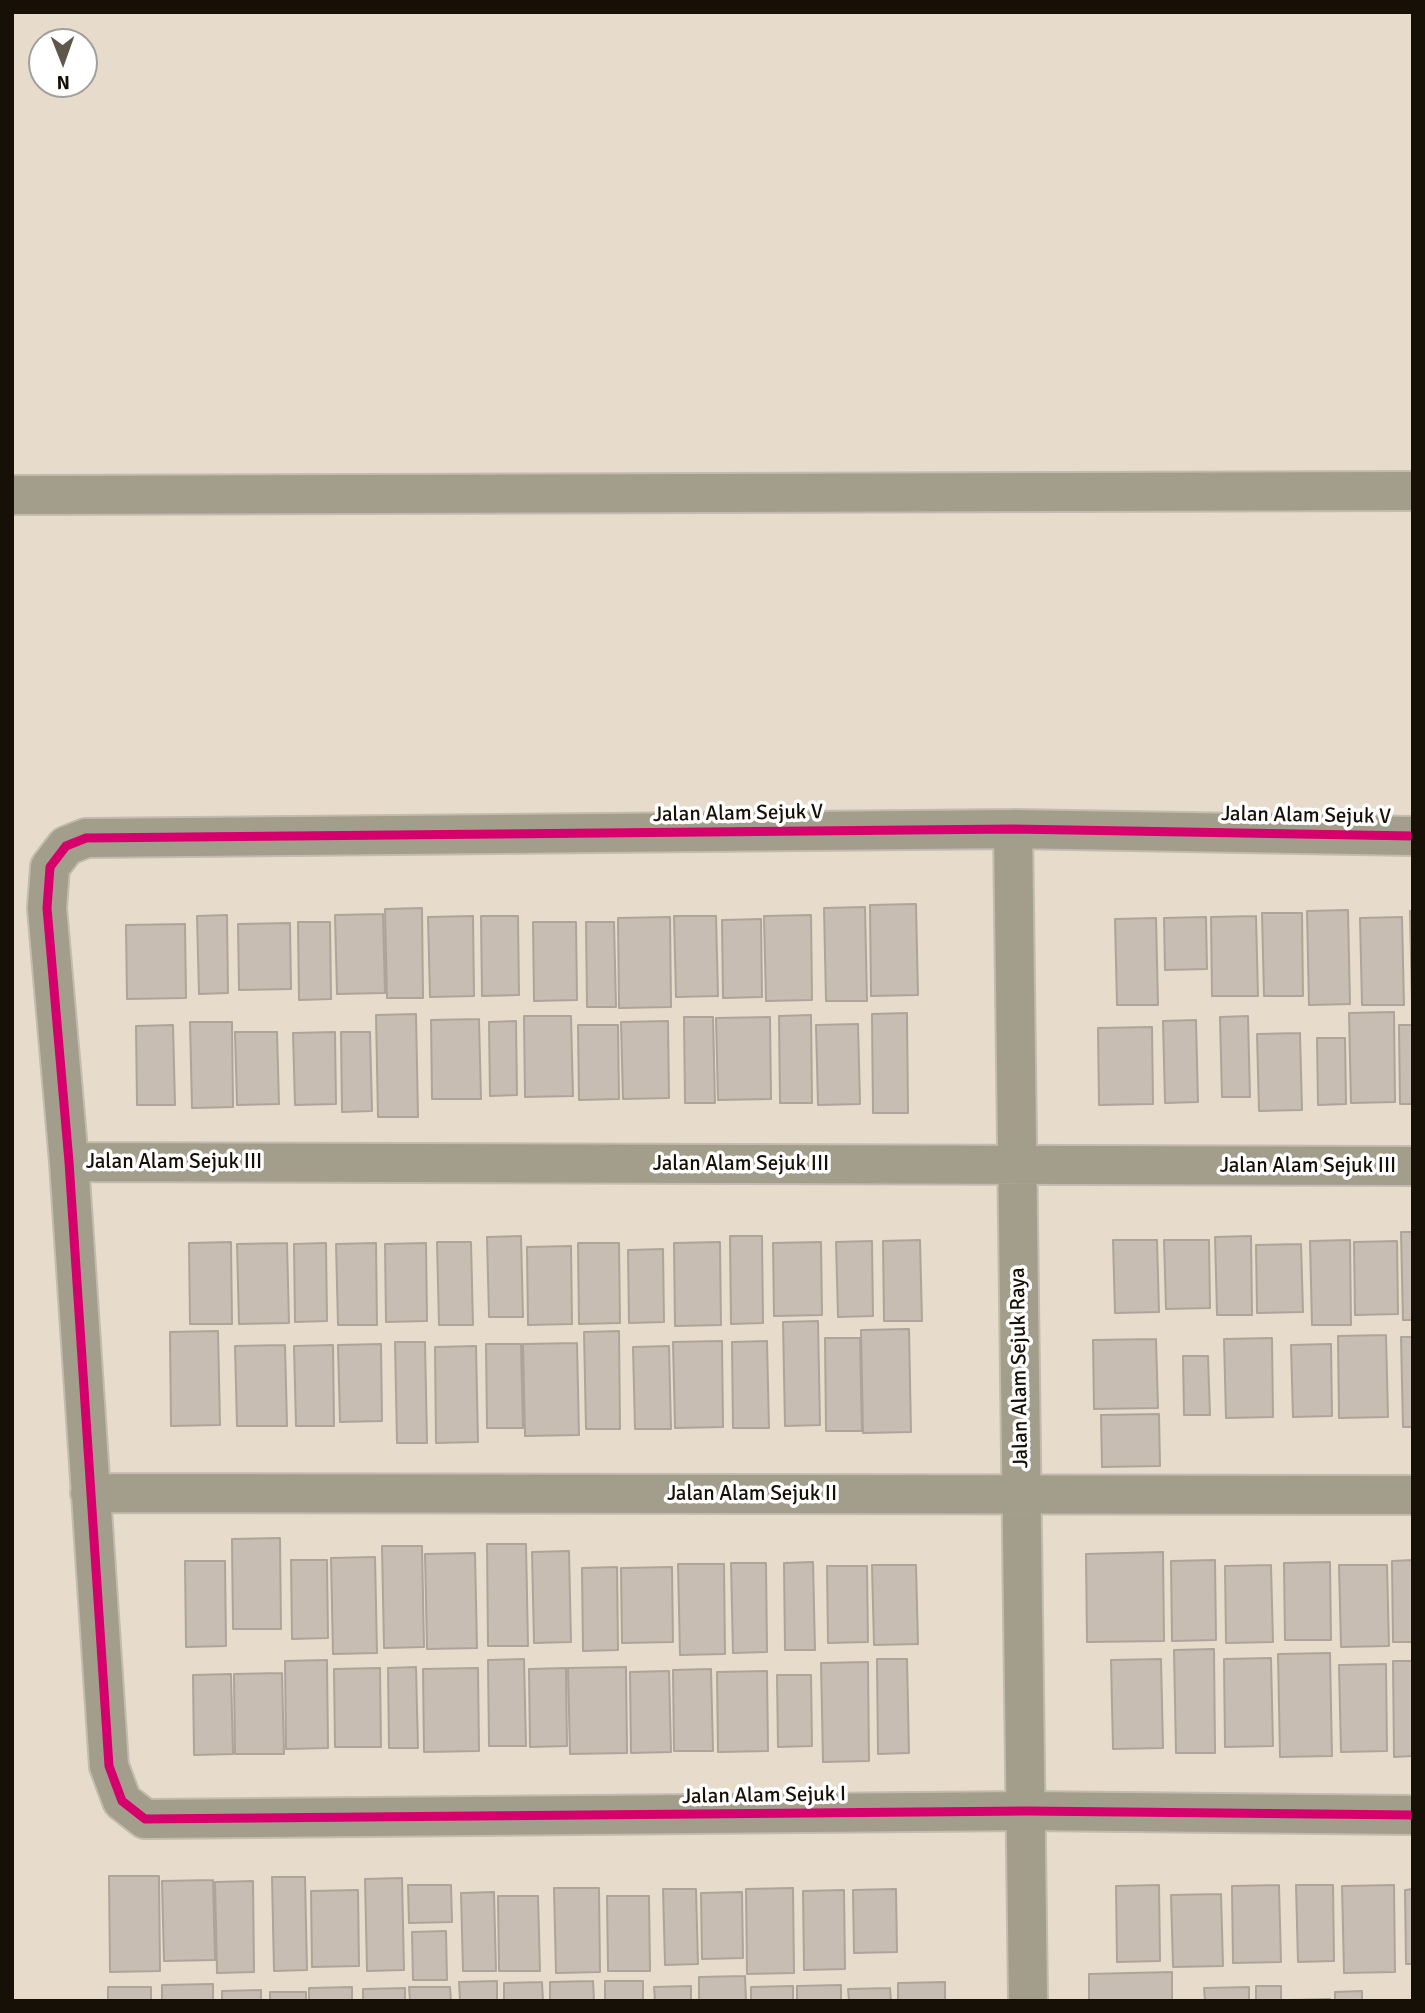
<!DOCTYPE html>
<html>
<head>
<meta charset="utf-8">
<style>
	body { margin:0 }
	#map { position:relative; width:1425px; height:2013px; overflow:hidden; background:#e7dccc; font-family:Signika,sans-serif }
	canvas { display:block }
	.frame { position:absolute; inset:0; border:14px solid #171006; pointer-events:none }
	.north { position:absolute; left:28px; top:28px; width:70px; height:70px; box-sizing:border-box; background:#fff; border:2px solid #a29f9b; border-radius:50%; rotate:179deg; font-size:19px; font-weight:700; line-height:28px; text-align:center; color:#171006 }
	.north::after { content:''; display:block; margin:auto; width:24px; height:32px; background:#60574b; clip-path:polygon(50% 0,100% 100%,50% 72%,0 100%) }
</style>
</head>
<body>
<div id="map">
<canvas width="1425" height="2013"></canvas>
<div class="frame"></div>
<div class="north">N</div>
</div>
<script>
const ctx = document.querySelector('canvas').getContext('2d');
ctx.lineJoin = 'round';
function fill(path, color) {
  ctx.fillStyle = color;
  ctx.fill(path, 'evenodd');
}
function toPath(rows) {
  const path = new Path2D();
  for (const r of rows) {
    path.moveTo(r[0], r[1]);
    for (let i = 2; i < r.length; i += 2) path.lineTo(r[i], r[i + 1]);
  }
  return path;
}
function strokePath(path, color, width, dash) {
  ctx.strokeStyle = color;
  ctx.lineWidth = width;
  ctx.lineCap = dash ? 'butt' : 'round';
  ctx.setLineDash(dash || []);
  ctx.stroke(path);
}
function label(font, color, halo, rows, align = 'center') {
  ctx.font = font + ' Signika,sans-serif';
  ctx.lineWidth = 7;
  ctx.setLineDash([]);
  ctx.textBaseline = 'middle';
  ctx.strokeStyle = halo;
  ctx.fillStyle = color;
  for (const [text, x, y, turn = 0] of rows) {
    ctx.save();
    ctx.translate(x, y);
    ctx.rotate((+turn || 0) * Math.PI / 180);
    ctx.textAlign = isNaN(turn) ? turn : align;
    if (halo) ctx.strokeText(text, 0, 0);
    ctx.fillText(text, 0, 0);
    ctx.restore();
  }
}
const building = toPath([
	[916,904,918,995,871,996,870,905,916,904],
	[865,907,867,1001,826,1001,824,908,865,907],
	[422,908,423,998,387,998,385,909,422,908],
	[1348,910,1350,1004,1309,1005,1307,911,1348,910],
	[1410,911,1413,911,1413,1005,1412,1005,1410,911],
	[1262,913,1302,913,1303,996,1264,996,1262,913],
	[383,914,385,993,337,994,335,915,383,914],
	[227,915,228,993,199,994,197,916,227,915],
	[811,915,812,1000,766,1001,764,916,811,915],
	[473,916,474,996,430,997,428,917,473,916],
	[481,916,518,916,519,995,482,996,481,916],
	[674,916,716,916,718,996,676,997,674,916],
	[1256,916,1258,996,1212,996,1211,917,1256,916],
	[670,917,671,1007,619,1008,618,918,670,917],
	[1206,917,1207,969,1165,970,1164,918,1206,917],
	[1402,917,1404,1005,1362,1005,1360,918,1402,917],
	[1156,918,1158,1005,1117,1005,1115,919,1156,918],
	[761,919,762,997,723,998,722,920,761,919],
	[298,922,330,922,331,999,299,1000,298,922],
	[533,922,576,922,577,1000,534,1001,533,922],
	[586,922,614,922,616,1007,587,1007,586,922],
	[290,923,291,989,239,990,238,924,290,923],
	[185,924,186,998,127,999,126,925,185,924],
	[1394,1012,1395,1102,1351,1103,1349,1013,1394,1012],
	[907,1013,908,1113,873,1113,872,1014,907,1013],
	[416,1014,418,1117,378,1117,376,1015,416,1014],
	[811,1015,812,1103,780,1103,779,1016,811,1015],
	[524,1016,571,1016,573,1096,525,1097,524,1016],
	[1248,1016,1250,1097,1222,1097,1220,1017,1248,1016],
	[684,1017,713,1017,715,1103,685,1103,684,1017],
	[770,1017,771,1099,718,1100,716,1018,770,1017],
	[479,1019,481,1099,432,1099,431,1020,479,1019],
	[1196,1020,1198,1102,1165,1103,1163,1021,1196,1020],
	[516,1021,517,1095,490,1096,489,1022,516,1021],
	[668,1021,669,1098,623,1099,621,1022,668,1021],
	[190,1022,232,1022,233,1107,192,1108,190,1022],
	[858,1024,860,1104,818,1105,816,1025,858,1024],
	[173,1025,175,1105,137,1105,136,1026,173,1025],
	[578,1025,618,1025,619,1099,579,1100,578,1025],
	[1399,1025,1413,1025,1413,1104,1400,1104,1399,1025],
	[1152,1027,1153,1104,1099,1105,1098,1028,1152,1027],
	[235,1032,277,1032,279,1104,237,1105,235,1032],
	[335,1032,336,1104,295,1105,293,1033,335,1032],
	[341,1032,370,1032,372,1111,342,1112,341,1032],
	[1300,1033,1302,1110,1259,1111,1257,1034,1300,1033],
	[1317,1038,1345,1038,1346,1104,1318,1105,1317,1038],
	[1401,1232,1413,1232,1413,1320,1403,1320,1401,1232],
	[521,1236,523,1317,489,1317,487,1237,521,1236],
	[730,1236,762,1236,763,1323,731,1324,730,1236],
	[1251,1236,1252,1315,1217,1315,1215,1237,1251,1236],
	[920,1240,922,1321,884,1321,883,1241,920,1240],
	[1113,1240,1157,1240,1159,1312,1115,1313,1113,1240],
	[1164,1240,1209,1240,1210,1308,1166,1309,1164,1240],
	[1350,1240,1351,1325,1312,1325,1310,1241,1350,1240],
	[872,1241,873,1316,838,1317,836,1242,872,1241],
	[1397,1241,1398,1314,1355,1315,1354,1242,1397,1241],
	[231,1242,232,1324,190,1324,189,1243,231,1242],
	[437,1242,471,1242,473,1325,439,1325,437,1242],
	[720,1242,721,1325,675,1326,674,1243,720,1242],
	[821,1242,822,1315,774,1316,773,1243,821,1242],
	[287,1243,289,1323,239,1324,237,1244,287,1243],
	[326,1243,327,1321,295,1322,294,1244,326,1243],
	[376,1243,377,1325,338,1325,336,1244,376,1243],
	[426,1243,427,1321,386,1322,385,1244,426,1243],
	[578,1243,619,1243,620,1323,579,1324,578,1243],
	[1301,1244,1303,1312,1257,1313,1256,1245,1301,1244],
	[571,1246,572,1324,528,1325,527,1247,571,1246],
	[663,1249,664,1322,629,1323,628,1250,663,1249],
	[818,1321,820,1425,785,1426,783,1322,818,1321],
	[909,1329,911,1432,863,1433,861,1330,909,1329],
	[218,1331,220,1425,171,1426,170,1332,218,1331],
	[619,1331,620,1429,586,1429,584,1332,619,1331],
	[1386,1335,1388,1417,1339,1418,1338,1336,1386,1335],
	[1401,1337,1413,1337,1413,1427,1403,1427,1401,1337],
	[825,1338,860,1338,862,1431,826,1431,825,1338],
	[1272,1338,1273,1417,1226,1418,1224,1339,1272,1338],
	[1156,1339,1158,1408,1094,1409,1093,1340,1156,1339],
	[722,1341,723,1427,675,1428,673,1342,722,1341],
	[767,1341,769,1428,733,1428,732,1342,767,1341],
	[395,1342,425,1342,427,1443,397,1443,395,1342],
	[577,1343,579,1435,525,1436,523,1344,577,1343],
	[381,1344,382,1421,340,1422,338,1345,381,1344],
	[486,1344,521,1344,523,1428,487,1428,486,1344],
	[1331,1344,1332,1416,1293,1417,1291,1345,1331,1344],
	[285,1345,287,1426,237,1426,235,1346,285,1345],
	[333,1345,334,1426,296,1426,294,1346,333,1345],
	[476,1346,478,1442,436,1443,435,1347,476,1346],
	[669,1346,671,1429,635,1429,633,1347,669,1346],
	[1183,1356,1208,1356,1210,1415,1184,1415,1183,1356],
	[1159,1414,1160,1466,1102,1467,1101,1415,1159,1414],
	[280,1538,281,1629,233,1629,232,1539,280,1538],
	[487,1544,526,1544,528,1646,488,1646,487,1544],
	[382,1546,422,1546,424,1647,384,1648,382,1546],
	[569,1551,571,1642,534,1643,532,1552,569,1551],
	[1163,1552,1164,1641,1087,1642,1086,1554,1163,1552],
	[475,1553,477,1648,427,1649,425,1554,475,1553],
	[375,1557,377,1653,333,1654,331,1558,375,1557],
	[291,1560,327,1560,328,1638,292,1639,291,1560],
	[1215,1560,1216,1640,1172,1641,1171,1561,1215,1560],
	[1413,1560,1413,1642,1393,1642,1392,1561,1413,1560],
	[185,1561,225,1561,226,1646,186,1647,185,1561],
	[813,1562,815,1650,785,1650,784,1563,813,1562],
	[1330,1562,1331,1640,1285,1640,1284,1563,1330,1562],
	[731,1563,766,1563,767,1652,733,1653,731,1563],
	[678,1564,724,1564,725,1654,680,1655,678,1564],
	[872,1565,916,1565,918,1644,874,1645,872,1565],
	[1271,1565,1273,1642,1226,1643,1225,1566,1271,1565],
	[1339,1565,1387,1565,1389,1646,1341,1647,1339,1565],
	[827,1566,867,1566,868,1642,828,1643,827,1566],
	[617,1567,618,1650,583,1651,582,1568,617,1567],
	[672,1567,673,1642,622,1643,621,1568,672,1567],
	[1214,1649,1215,1753,1176,1753,1174,1650,1214,1649],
	[1330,1653,1332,1756,1280,1757,1278,1654,1330,1653],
	[1271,1658,1273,1746,1225,1747,1224,1659,1271,1658],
	[524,1659,526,1746,489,1746,488,1660,524,1659],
	[877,1659,907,1659,909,1753,878,1754,877,1659],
	[1161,1659,1163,1748,1113,1749,1111,1660,1161,1659],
	[327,1660,328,1748,286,1749,285,1661,327,1660],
	[1393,1661,1413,1661,1413,1756,1394,1757,1393,1661],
	[868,1662,869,1761,823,1762,821,1663,868,1662],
	[1386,1664,1387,1751,1341,1752,1339,1665,1386,1664],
	[416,1667,418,1748,389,1748,388,1668,416,1667],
	[626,1667,627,1753,570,1754,568,1668,626,1667],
	[380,1668,381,1747,335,1747,334,1669,380,1668],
	[478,1668,479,1751,424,1752,423,1669,478,1668],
	[566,1668,567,1746,530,1747,529,1669,566,1668],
	[711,1669,713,1751,674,1751,673,1670,711,1669],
	[669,1671,671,1752,631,1753,630,1672,669,1671],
	[767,1671,768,1751,718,1752,717,1672,767,1671],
	[282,1673,284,1754,235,1754,234,1674,282,1673],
	[231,1674,233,1754,194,1755,193,1675,231,1674],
	[777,1675,811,1675,812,1746,778,1747,777,1675],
	[109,1876,159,1876,160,1971,110,1972,109,1876],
	[272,1877,305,1877,307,1970,274,1971,272,1877],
	[402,1878,404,1970,367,1971,365,1879,402,1878],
	[213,1880,215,1960,164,1961,162,1881,213,1880],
	[253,1881,254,1972,217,1973,215,1882,253,1881],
	[408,1885,451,1885,452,1922,409,1923,408,1885],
	[1159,1885,1160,1961,1117,1962,1116,1886,1159,1885],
	[1279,1885,1281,1962,1233,1963,1232,1886,1279,1885],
	[1296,1885,1333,1885,1334,1961,1298,1962,1296,1885],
	[1394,1885,1395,1972,1344,1973,1342,1886,1394,1885],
	[554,1888,599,1888,600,1972,556,1973,554,1888],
	[793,1888,794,1973,747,1974,746,1889,793,1888],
	[663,1889,696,1889,698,1964,665,1965,663,1889],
	[896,1889,897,1952,854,1953,853,1890,896,1889],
	[1413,1889,1413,1964,1406,1964,1405,1890,1413,1889],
	[358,1890,359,1966,312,1967,311,1891,358,1890],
	[844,1890,845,1969,804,1970,803,1891,844,1890],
	[494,1892,496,1971,463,1971,461,1893,494,1892],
	[742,1892,743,1958,702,1959,701,1893,742,1892],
	[1221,1894,1223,1966,1173,1967,1171,1895,1221,1894],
	[498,1896,538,1896,540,1971,499,1971,498,1896],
	[607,1896,649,1896,650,1971,608,1971,607,1896],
	[446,1931,447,1980,413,1980,412,1932,446,1931],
	[1172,1972,1172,2001,1089,2001,1089,1974,1172,1972],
	[745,1976,746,2001,699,2001,699,1977,745,1976],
	[497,1981,497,2001,460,2001,459,1982,497,1981],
	[593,1981,594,2001,550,2001,550,1982,593,1981],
	[605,1981,643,1981,643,2001,605,2001,605,1981],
	[542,1982,543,2001,504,2001,504,1983,542,1982],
	[945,1982,945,2001,898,2001,898,1983,945,1982],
	[213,1984,213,2001,162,2001,162,1985,213,1984],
	[841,1985,841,2001,797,2001,797,1986,841,1985],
	[691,1986,691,2001,655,2001,654,1987,691,1986],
	[793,1986,793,2001,751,2001,751,1987,793,1986],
	[1256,1986,1281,1986,1281,2001,1256,2001,1256,1986],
	[108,1987,151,1987,151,2001,108,2001,108,1987],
	[352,1987,352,2001,309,2001,309,1988,352,1987],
	[409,1987,450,1987,451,2001,410,2001,409,1987],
	[1249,1987,1249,2001,1205,2001,1204,1988,1249,1987],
	[405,1988,405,2001,363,2001,363,1989,405,1988],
	[890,1988,891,2001,849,2001,848,1989,890,1988],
	[261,1990,261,2001,222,2001,222,1991,261,1990],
	[1362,1991,1362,2001,1335,2001,1335,1992,1362,1991],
	[270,1992,306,1992,306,2001,270,2001,270,1992],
	[1330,1999,1330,2001,1289,2001,1289,2000,1330,1999]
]);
const minor = toPath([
	[12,495,1413,491],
	[1013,829,1028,2001],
	[1413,836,1013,829,86,838,66,846,50,867,47,908,69,1162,109,1766,122,1801,145,1819,1027,1811,1413,1815],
	[69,1162,1413,1166],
	[90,1493,1413,1495]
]);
const cycleway = toPath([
	[1413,836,1013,829,86,838,66,846,50,867,47,908,69,1162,109,1766,122,1801,145,1819,1027,1811,1413,1815]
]);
const streetNames = [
	["Jalan Alam Sejuk V",738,814,-1],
	["Jalan Alam Sejuk V",1306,816,1],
	["Jalan Alam Sejuk III",174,1162],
	["Jalan Alam Sejuk III",741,1164],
	["Jalan Alam Sejuk III",1308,1166],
	["Jalan Alam Sejuk Raya",1020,1368,-91],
	["Jalan Alam Sejuk II",752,1494],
	["Jalan Alam Sejuk I",764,1796,-1]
];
fill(building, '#c7bdb2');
strokePath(building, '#aea499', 2);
strokePath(minor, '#c3bbaf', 42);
strokePath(minor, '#a39e8b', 38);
strokePath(cycleway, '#d6006c', 9);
label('21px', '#171006', '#fff', streetNames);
</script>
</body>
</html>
